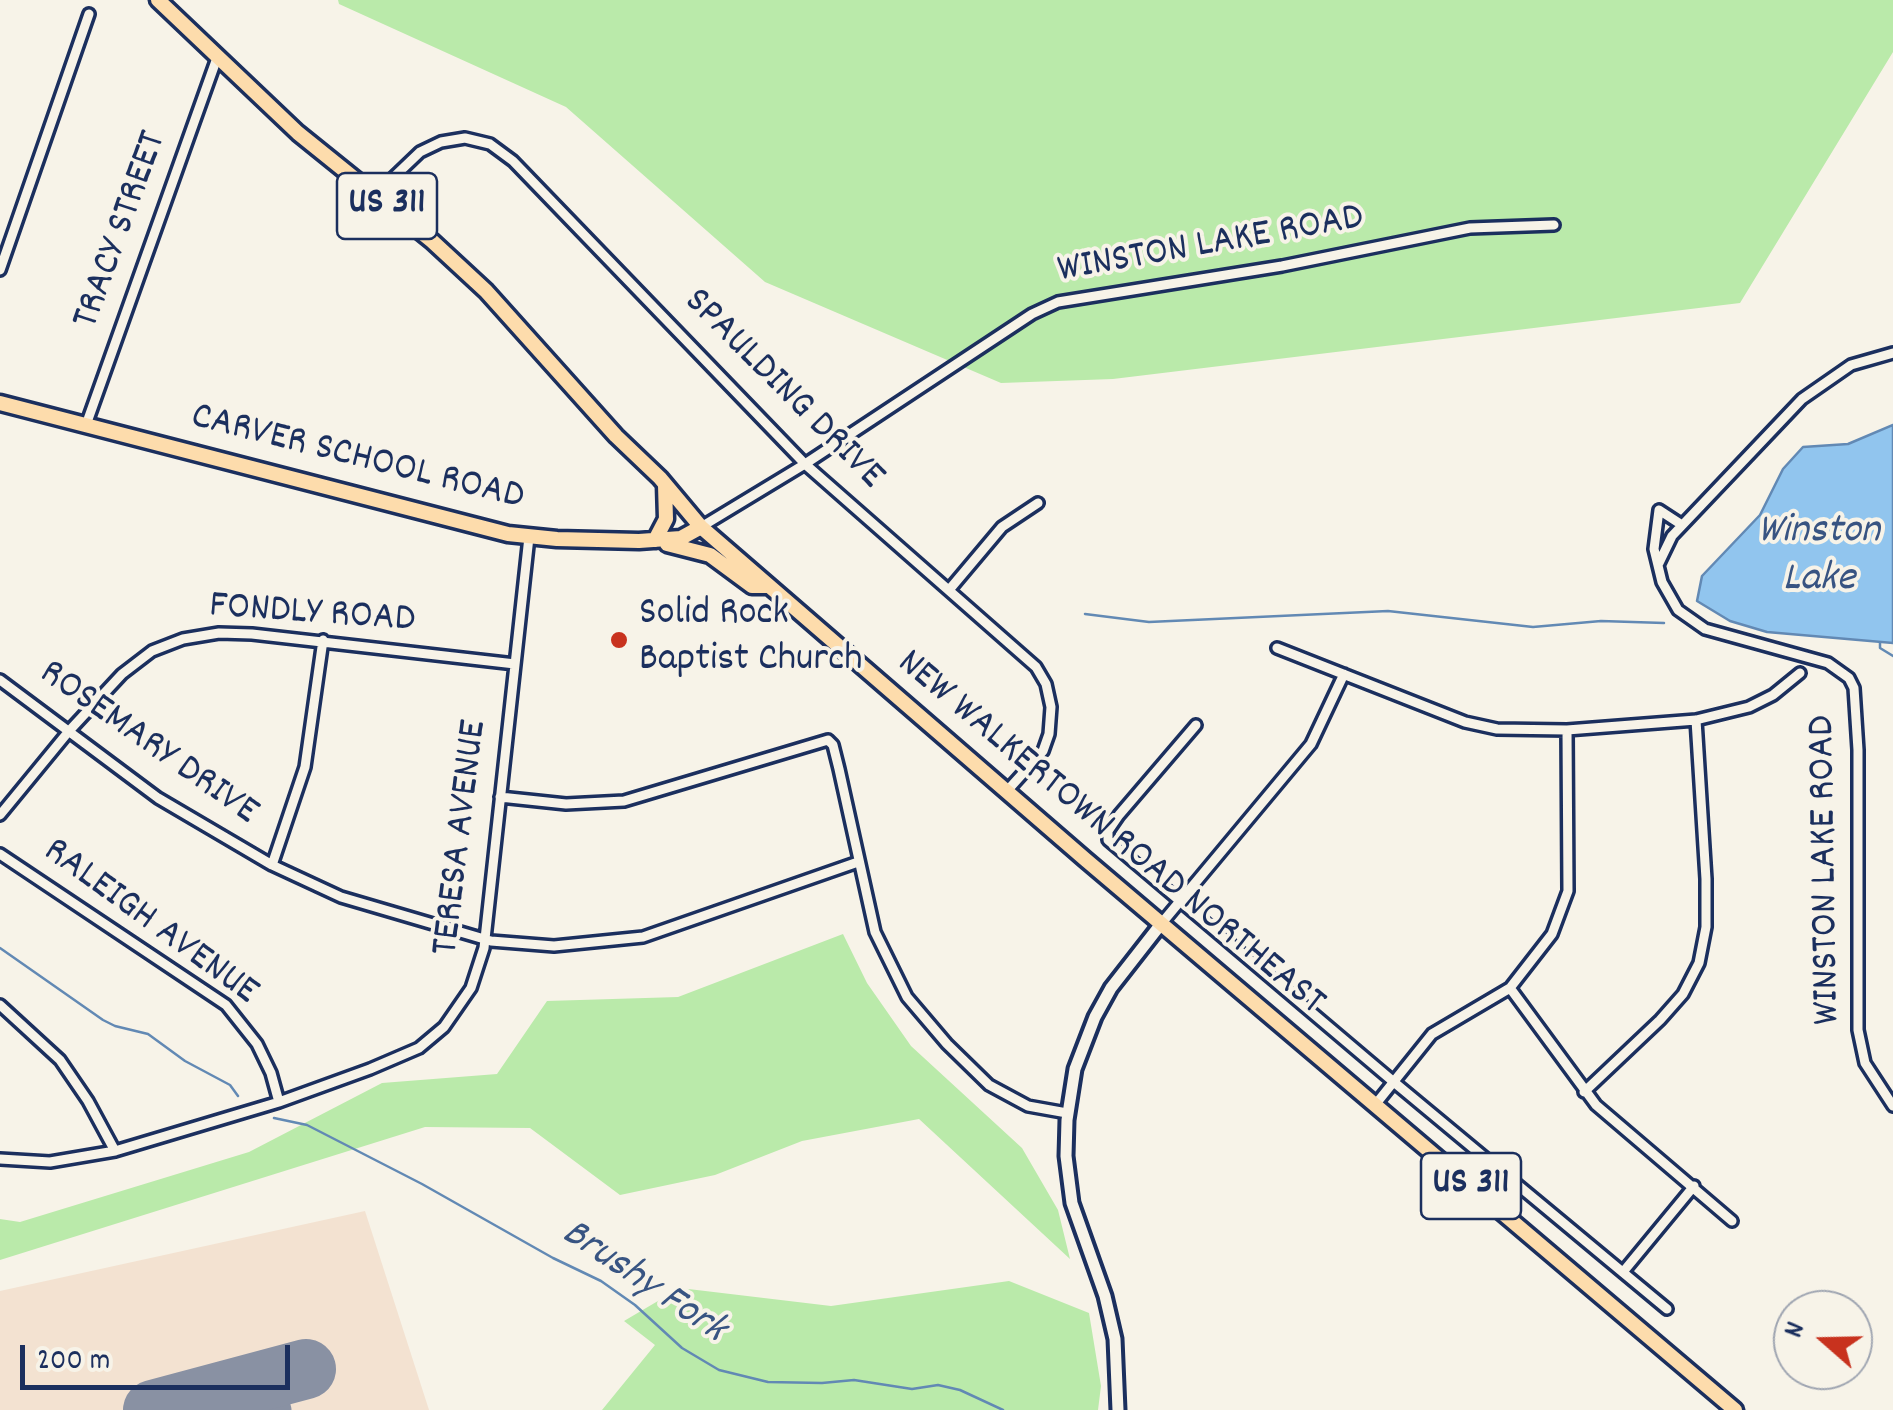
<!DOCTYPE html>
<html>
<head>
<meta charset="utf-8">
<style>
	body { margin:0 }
	#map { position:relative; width:1893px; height:1410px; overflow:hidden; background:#f7f3e8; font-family:Dekko,sans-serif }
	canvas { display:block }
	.north { position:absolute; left:1773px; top:1290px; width:100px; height:100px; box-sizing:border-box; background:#f7f3e8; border:2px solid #9fa5b1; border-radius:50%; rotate:290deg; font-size:28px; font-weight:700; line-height:40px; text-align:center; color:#1b2f5e }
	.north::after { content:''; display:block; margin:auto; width:35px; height:45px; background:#c8321e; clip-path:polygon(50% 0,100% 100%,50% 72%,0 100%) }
	.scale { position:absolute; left:20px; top:1345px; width:270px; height:45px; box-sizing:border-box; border:5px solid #1b2f5e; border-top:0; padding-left:12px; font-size:30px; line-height:35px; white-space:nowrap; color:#1b2f5e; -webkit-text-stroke:8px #f7f3e8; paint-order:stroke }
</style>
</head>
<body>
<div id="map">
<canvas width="1893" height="1410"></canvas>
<div class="north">N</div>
<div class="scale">200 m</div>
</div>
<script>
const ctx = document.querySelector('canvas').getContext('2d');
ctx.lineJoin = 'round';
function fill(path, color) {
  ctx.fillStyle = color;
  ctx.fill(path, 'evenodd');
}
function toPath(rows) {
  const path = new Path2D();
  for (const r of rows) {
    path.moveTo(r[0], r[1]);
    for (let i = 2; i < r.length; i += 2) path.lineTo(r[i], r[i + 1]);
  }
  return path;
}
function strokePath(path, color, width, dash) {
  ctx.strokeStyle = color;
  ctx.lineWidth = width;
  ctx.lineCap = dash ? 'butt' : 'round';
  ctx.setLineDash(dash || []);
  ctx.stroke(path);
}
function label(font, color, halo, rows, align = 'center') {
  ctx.font = font + ' Dekko,sans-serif';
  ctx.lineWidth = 8;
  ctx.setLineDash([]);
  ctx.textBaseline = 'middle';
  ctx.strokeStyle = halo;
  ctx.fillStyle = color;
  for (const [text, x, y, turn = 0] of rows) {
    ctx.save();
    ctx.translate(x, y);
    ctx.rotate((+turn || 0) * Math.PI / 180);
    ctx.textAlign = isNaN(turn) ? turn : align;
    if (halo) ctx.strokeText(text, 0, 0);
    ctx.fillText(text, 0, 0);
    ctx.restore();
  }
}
const built = toPath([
	[365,1211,429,1410,0,1410,0,1291]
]);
const green = toPath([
	[338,0,1893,0,1893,52,1740,303,1113,379,1001,383,765,282,566,107,339,4],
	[843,934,867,983,911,1046,1022,1148,1058,1210,1070,1259,919,1119,802,1141,715,1175,620,1195,530,1128,425,1127,0,1260,0,1219,20,1222,249,1152,382,1083,497,1074,547,1001,678,997],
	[1009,1281,1089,1313,1101,1386,1098,1410,602,1410,655,1345,624,1321,680,1288,831,1306]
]);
const water = toPath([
	[1893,425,1893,643,1767,632,1730,621,1697,601,1702,576,1760,515,1783,469,1803,447,1848,444,1893,425]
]);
const stream = toPath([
	[1085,614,1149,622,1388,611,1533,627,1601,621,1664,623],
	[1880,643,1880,648,1893,656],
	[0,948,103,1020,115,1026,148,1034,185,1061,230,1085,238,1096],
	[274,1118,307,1125,422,1184,553,1258,601,1281,635,1305,682,1348,719,1370,768,1382,822,1383,854,1380,912,1389,938,1385,960,1390,1003,1410]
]);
const taxiway = toPath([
	[271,1378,279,1410]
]);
const runway = toPath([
	[153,1410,306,1369]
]);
const minor = toPath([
	[374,196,420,152,441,142,465,138,490,144,513,161,805,464,1036,667,1046,684,1051,707,1049,734,1043,751,1006,792],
	[0,270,89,14],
	[86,425,217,58],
	[1682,525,1659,510,1654,549,1662,582,1678,610,1705,629,1828,663,1849,678,1854,688,1858,750,1858,1030,1865,1063,1893,1106],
	[701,527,805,464,1032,314,1058,302,1282,266,1470,228,1554,225],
	[1659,563,1672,536,1802,399,1851,365,1893,353],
	[949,590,1002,527,1038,503],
	[1277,648,1465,722,1497,729,1567,730,1696,720,1749,707,1773,695,1800,673],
	[0,680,158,798,272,865,341,897,491,941,554,946,643,937,858,862],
	[1196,725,1119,815,1108,831,1108,840,1395,1083,1667,1309],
	[500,797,566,804,624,801,828,740,833,745,839,769,875,932,907,997,947,1044,989,1085,1028,1106,1067,1113],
	[0,815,69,731,122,674,152,651,183,639,219,633,252,634,515,664],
	[0,854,226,1005,257,1044,271,1073,279,1102],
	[272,865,305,767,323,640],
	[1161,924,1311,744,1344,674],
	[1510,988,1596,1105,1732,1221],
	[0,1005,60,1060,88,1101,115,1151],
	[1584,1092,1660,1020,1683,994,1699,963,1706,927,1706,879,1696,720],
	[1375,1105,1432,1034,1510,988,1552,934,1568,891,1567,730],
	[0,1159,50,1162,115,1151,279,1102,370,1069,419,1048,444,1027,471,988,484,948,529,537],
	[1623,1272,1694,1186]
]);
const tertiary = toPath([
	[1118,1410,1115,1339,1105,1296,1072,1203,1066,1156,1067,1120,1075,1069,1095,1017,1111,988,1161,924]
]);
const primary = toPath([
	[158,0,298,133,432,241,486,291,616,436,660,478,701,527,1086,860,1735,1410],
	[0,403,508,534,557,539,639,541,681,538,701,527],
	[655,540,666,519,665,485],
	[667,544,710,555,752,586,769,586]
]);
const markers = [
	[619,640,10,"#c8321e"]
];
const shields = [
	[387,206,100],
	[1471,1186,100]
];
const shieldNames = [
	["US 311",387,206],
	["US 311",1471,1186]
];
const streetNames = [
	["TRACY STREET",123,231,-70],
	["WINSTON LAKE ROAD",1211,247,-10],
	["SPAULDING DRIVE",782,391,45],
	["CARVER SCHOOL ROAD",357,460,14],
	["FONDLY ROAD",312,616,4],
	["ROSEMARY DRIVE",147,745,35],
	["NEW WALKERTOWN ROAD NORTHEAST",1109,835,40],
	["TERESA AVENUE",463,838,-83],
	["WINSTON LAKE ROAD",1828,870,-91],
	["RALEIGH AVENUE",149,924,36]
];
const poiNames = [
	["Solid Rock",639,617],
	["Baptist Church",639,663]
];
const waterNames = [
	["Winston",1819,534],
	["Lake",1819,582],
	["Brushy Fork",642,1284,34]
];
fill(built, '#f3e2d1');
fill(green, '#baeaaa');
fill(water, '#91c5ee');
strokePath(water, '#6289b4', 2.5);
strokePath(stream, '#6289b4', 2.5);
strokePath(taxiway, '#8991a3', 25);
strokePath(runway, '#8991a3', 60);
strokePath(minor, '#1b2f5e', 16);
strokePath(tertiary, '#1b2f5e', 19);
strokePath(primary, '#1b2f5e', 21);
strokePath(minor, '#f7f3e8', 9);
strokePath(tertiary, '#f7f3e8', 11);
strokePath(primary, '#fddcac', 14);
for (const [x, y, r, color] of markers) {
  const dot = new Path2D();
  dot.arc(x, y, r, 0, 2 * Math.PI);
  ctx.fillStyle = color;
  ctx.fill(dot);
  strokePath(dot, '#f7f3e8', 4);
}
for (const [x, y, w] of shields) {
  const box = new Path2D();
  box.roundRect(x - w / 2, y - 33, w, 66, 8);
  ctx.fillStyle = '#f7f3e8';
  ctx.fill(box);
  strokePath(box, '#1b2f5e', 2.5);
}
label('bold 38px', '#1b2f5e', null, shieldNames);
label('40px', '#1b2f5e', '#f7f3e8', streetNames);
label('40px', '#1b2f5e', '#f7f3e8', poiNames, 'left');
label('italic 42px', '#385482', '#f7f3e8', waterNames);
</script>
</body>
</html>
